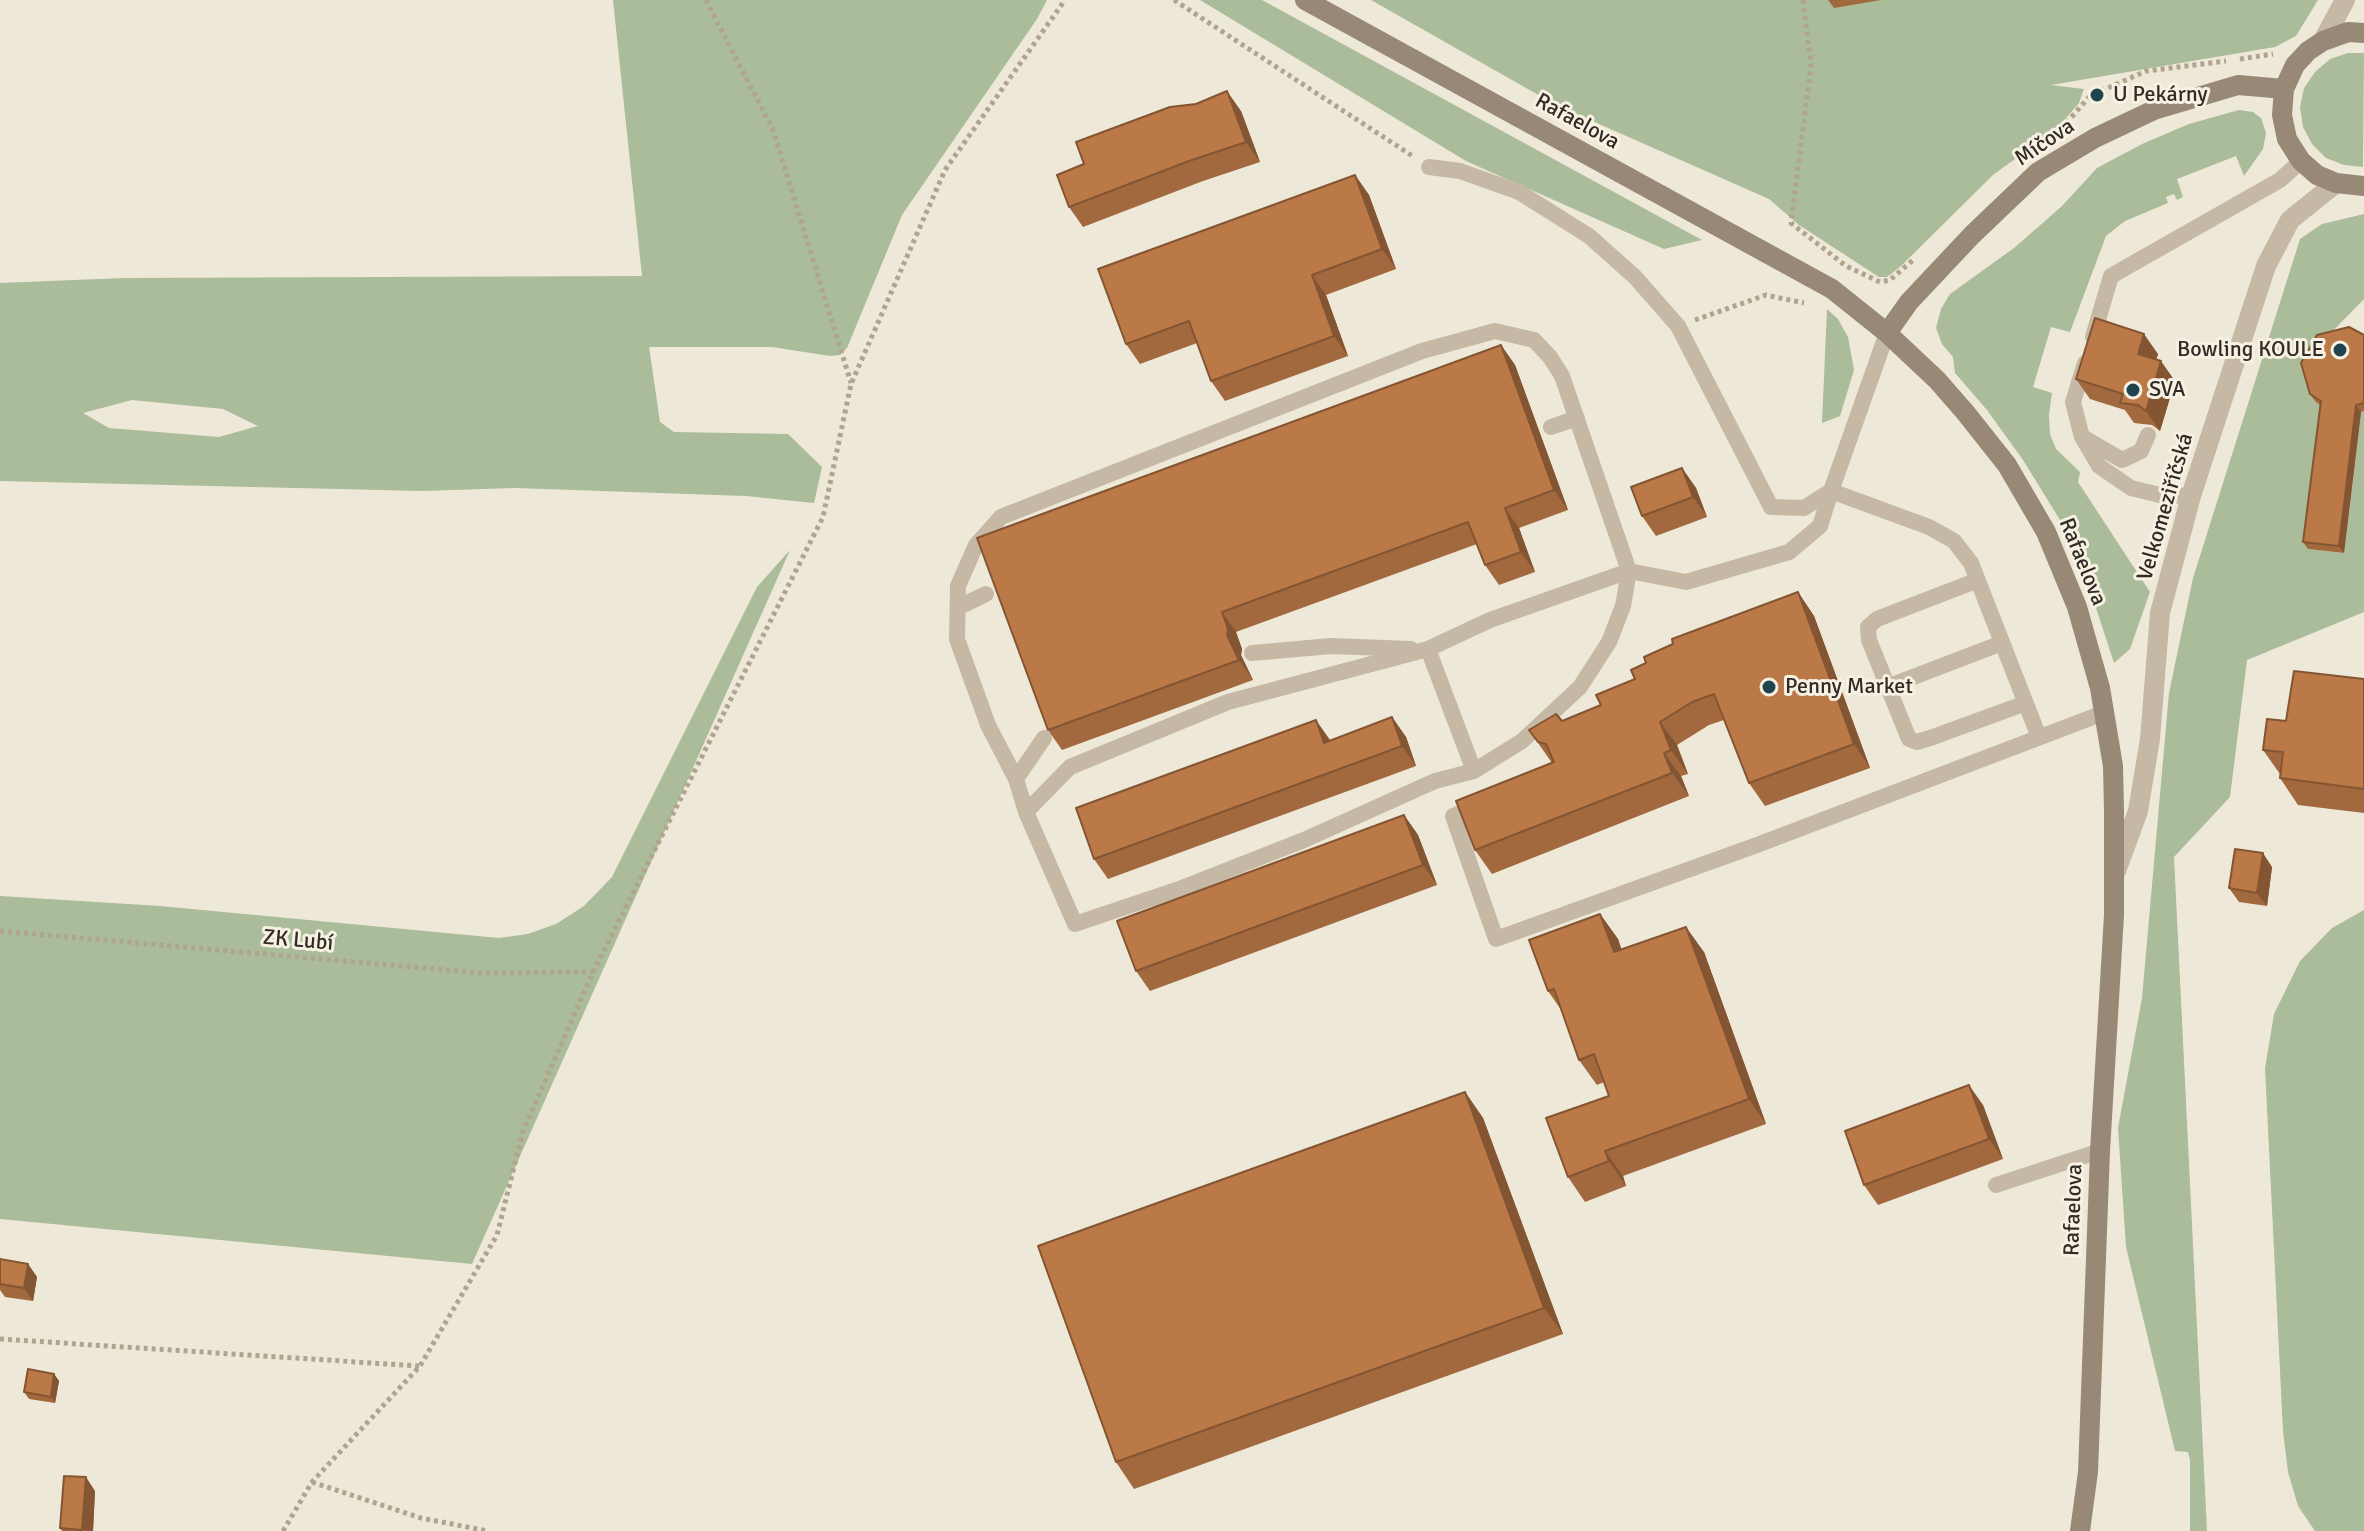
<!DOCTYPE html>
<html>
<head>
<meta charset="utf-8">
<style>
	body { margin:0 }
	canvas { display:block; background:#eee8d8 }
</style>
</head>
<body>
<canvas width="2364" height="1531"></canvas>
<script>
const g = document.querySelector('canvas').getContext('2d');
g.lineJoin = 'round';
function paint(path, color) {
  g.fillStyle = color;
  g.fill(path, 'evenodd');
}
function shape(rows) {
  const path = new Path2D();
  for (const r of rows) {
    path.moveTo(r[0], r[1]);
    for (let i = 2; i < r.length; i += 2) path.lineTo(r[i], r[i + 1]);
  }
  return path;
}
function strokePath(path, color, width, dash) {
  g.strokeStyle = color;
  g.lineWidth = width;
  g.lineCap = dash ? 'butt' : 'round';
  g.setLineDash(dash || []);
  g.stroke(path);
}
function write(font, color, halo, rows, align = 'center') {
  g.font = font + ' Signika,sans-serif';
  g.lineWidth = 6;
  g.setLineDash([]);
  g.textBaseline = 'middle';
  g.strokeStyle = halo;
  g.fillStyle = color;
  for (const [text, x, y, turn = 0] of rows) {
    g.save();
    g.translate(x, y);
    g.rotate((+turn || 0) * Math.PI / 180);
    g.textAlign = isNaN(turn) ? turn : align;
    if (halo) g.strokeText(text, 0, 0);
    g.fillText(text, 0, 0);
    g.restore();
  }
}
paint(shape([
	[613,0,1047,0,1037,19,902,215,847,348,840,355,830,356,772,347,649,347,660,422,674,432,788,434,822,467,814,503,746,496,515,488,422,491,0,481,0,283,123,278,642,276],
	[132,400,223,409,258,426,219,437,109,428,83,413],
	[1200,0,1262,0,1702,240,1664,249,1466,161],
	[1371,0,2318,0,2296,36,2275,47,2051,85,2084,89,2079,103,2056,130,1994,174,1900,267,1887,277,1879,277,1799,225,1769,199,1556,105],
	[2348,53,2364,53,2363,167,2344,165,2326,158,2312,144,2303,127,2300,107,2304,88,2315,72,2330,59],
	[2239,110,2253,112,2261,118,2266,133,2263,149,2244,176,2236,156,2177,179,2183,197,2177,200,2174,194,2166,197,2168,203,2125,221,2106,236,2070,332,2051,327,2033,387,2052,393,2049,415,2050,434,2056,449,2080,472,2078,482,2150,592,2130,649,2114,663,2084,571,2060,520,2023,460,1987,410,1955,373,1953,357,1942,344,1936,328,1941,309,1950,294,2014,248,2061,207,2097,168,2142,144,2189,124],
	[2364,214,2364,299,2322,342,2325,408,2309,549,2344,553,2361,412,2364,411,2364,612,2247,660,2230,797,2174,857,2207,1531,2190,1531,2190,1460,2188,1452,2175,1451,2126,1247,2118,1128,2142,998,2169,693,2193,578,2300,239,2322,224],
	[1827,309,1838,319,1848,337,1854,370,1840,416,1822,423],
	[790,550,472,1264,0,1219,0,896,160,906,499,938,528,934,556,924,584,906,612,877,757,587],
	[2364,910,2364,1531,2315,1531,2298,1506,2288,1472,2283,1431,2265,1068,2274,1014,2300,961,2332,928]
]), '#aabc99');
strokePath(shape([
	[706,0,773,130,851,383],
	[1174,0,1414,157],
	[1803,0,1811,66,1791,223,1846,266,1880,282,1890,280,1913,260],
	[2240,59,2273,54],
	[2061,129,2090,96,2146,71,2226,61],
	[1695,320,1766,295,1804,303],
	[0,931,482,973,593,972],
	[0,1339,419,1366],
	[312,1482,421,1518,488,1531],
	[283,1531,312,1482,420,1366,497,1235,523,1131,593,972,823,517,851,384,945,170,1065,0]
]), '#b0a48f', 5, [4, 4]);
strokePath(shape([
	[1429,167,1460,171,1519,192,1589,236,1635,277,1678,326,1771,507,1804,508,1831,491,1887,333],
	[2093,337,2111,276,2280,180,2301,161],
	[2085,363,2073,402,2082,437,2099,466,2131,488,2160,495,2191,496],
	[1551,427,1577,418],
	[2084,438,2122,460,2141,451,2148,435],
	[1978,580,1877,619,1868,627,1869,640,1909,739,1917,742,1933,737,2026,703],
	[959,607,986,594],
	[1252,653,1331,646,1411,649],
	[1887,687,2002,643],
	[1474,771,1428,649,1490,620,1629,571,1623,606,1609,642,1580,687,1522,741,1474,771,1435,781,1304,840,1182,888,1075,924,1026,812,1016,779,988,725,957,639,958,586,976,545,1001,517,1422,351,1495,331,1534,340,1550,357,1562,376,1629,571,1686,582,1789,552,1820,526,1831,491,1929,527,1954,541,1971,563,2039,737],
	[1016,779,1044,738],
	[1480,805,1453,816,1496,939,1757,845,2106,712],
	[1026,812,1070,767,1228,702,1428,649],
	[1996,1185,2100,1151]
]), '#c5b9a5', 16);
strokePath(shape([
	[2323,41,2345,0],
	[2116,871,2138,811,2150,739,2160,613,2191,496,2266,266,2290,220,2336,183]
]), '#c5b9a5', 20);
strokePath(shape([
	[1305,0,1832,289,1887,333,1937,380,1965,412,2007,465,2046,532,2077,607,2100,688,2113,766,2114,810,2114,915,2100,1151,2088,1472,2080,1531],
	[2364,33,2348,32,2323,41,2308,51,2295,65,2284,89,2282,115,2287,139,2301,161,2317,175,2336,183,2364,186],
	[1887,333,1909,302,1972,235,2038,172,2095,138,2154,110,2238,85,2284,89]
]), '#988977', 20);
paint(shape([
	[1828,0,1881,0,1834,8],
	[1241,111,1260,162,1203,181,1083,227,1069,207],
	[1355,175,1369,195,1396,269,1326,295,1348,356,1225,401,1211,381,1197,343,1140,364,1126,344],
	[2364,335,2364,411,2361,412,2344,553,2308,549,2303,542,2320,405,2315,401,2310,394],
	[1501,345,1515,365,1568,510,1519,528,1535,572,1499,585,1485,565,1477,544,1236,632,1242,649,1241,655,1253,680,1062,750,1048,730],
	[2158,354,2156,359,2175,381,2160,431,2152,425,2134,423,2125,410,2090,399,2076,379],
	[1682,468,1696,488,1707,517,1656,536,1642,516],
	[1798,592,1814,616,1870,768,1765,806,1749,783,1724,720,1709,725,1677,745,1688,774,1681,776,1689,796,1492,874,1475,850,1552,763,1529,730,1562,721,1601,705,1635,679],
	[2364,679,2364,813,2298,805,2280,778,2280,774,2263,750,2286,721],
	[1392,717,1406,737,1416,766,1108,879,1094,859,1330,740],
	[1404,815,1418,835,1437,885,1150,991,1136,971],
	[2272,867,2267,906,2239,902,2229,888],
	[1600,914,1618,939,1621,950,1704,952,1766,1124,1623,1176,1626,1186,1585,1202,1568,1177,1609,1096,1604,1082,1597,1085,1579,1060,1562,1011,1548,991],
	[1465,1092,1483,1118,1563,1334,1134,1489,1116,1462],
	[1983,1105,2003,1159,1878,1205,1864,1185],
	[0,1259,28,1264,37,1277,33,1301,5,1297,0,1290],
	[54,1374,59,1381,55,1403,29,1399,24,1392],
	[95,1491,93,1531,62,1531,60,1528]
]), '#a2683e');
paint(shape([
	[1227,91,1241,111,1260,162,1246,142],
	[1355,175,1369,195,1396,269,1382,249],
	[1312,275,1326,295,1348,356,1334,336],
	[2144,334,2158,354,2152,374,2138,354],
	[1501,345,1515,365,1568,510,1554,490],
	[2161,361,2175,381,2160,431,2146,411],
	[2356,405,2361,412,2344,553,2339,546],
	[1682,468,1696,488,1707,517,1693,497],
	[1505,508,1519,528,1535,572,1521,552],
	[1798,592,1814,616,1870,768,1854,744],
	[1222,612,1236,632,1242,649,1241,655,1253,680,1239,660,1227,635],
	[1392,717,1406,737,1416,766,1402,746],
	[1316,720,1330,740,1338,763,1324,743],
	[1660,722,1677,745,1688,774,1671,750],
	[1664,753,1681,776,1689,796,1672,773],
	[1404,815,1418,835,1437,885,1423,865],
	[2263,853,2272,867,2267,906,2257,893],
	[1600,914,1618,939,1631,977,1614,952],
	[1686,927,1704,952,1766,1124,1749,1099],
	[1969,1085,1983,1105,2003,1159,1989,1139],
	[1465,1092,1483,1118,1563,1334,1544,1308],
	[1605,1151,1623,1176,1626,1186,1609,1161],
	[28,1264,37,1277,33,1301,24,1288],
	[54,1374,59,1381,55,1403,51,1397],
	[86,1477,95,1491,93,1531,82,1530]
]), '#845532');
const building = shape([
	[1227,91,1246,142,1189,161,1069,207,1057,175,1084,164,1076,142,1170,107,1196,104,1227,91],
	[1355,175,1382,249,1312,275,1334,336,1211,381,1189,321,1126,344,1098,269,1355,175],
	[2095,318,2144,334,2138,354,2161,361,2146,411,2138,405,2120,403,2123,394,2076,379,2095,318],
	[2349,327,2364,335,2364,403,2356,405,2339,546,2303,542,2321,401,2310,394,2301,363,2317,335,2349,327],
	[1501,345,1554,490,1505,508,1521,552,1485,565,1468,522,1222,612,1228,629,1227,635,1239,660,1048,730,977,538,1501,345],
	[1682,468,1693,497,1642,516,1631,487,1682,468],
	[1798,592,1854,744,1749,783,1714,694,1692,702,1660,722,1671,750,1664,753,1672,773,1475,850,1456,801,1554,762,1546,744,1538,742,1529,730,1556,714,1562,721,1601,705,1596,695,1635,679,1631,670,1646,663,1644,657,1673,644,1672,639,1798,592],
	[2294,671,2364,679,2364,789,2280,778,2283,752,2263,750,2267,719,2286,721,2294,671],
	[1392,717,1402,746,1094,859,1076,808,1316,720,1324,743,1392,717],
	[1404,815,1423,865,1136,971,1117,921,1404,815],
	[2235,849,2263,853,2257,893,2229,888,2235,849],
	[1600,914,1614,952,1686,927,1749,1099,1605,1151,1609,1161,1568,1177,1546,1118,1609,1096,1594,1054,1579,1060,1554,989,1548,991,1529,940,1600,914],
	[1969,1085,1989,1139,1864,1185,1845,1131,1969,1085],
	[1465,1092,1544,1308,1116,1462,1038,1246,1465,1092],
	[0,1259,28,1264,24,1288,0,1284,0,1259],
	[28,1369,54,1374,51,1397,24,1392,28,1369],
	[64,1476,86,1477,82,1530,60,1528,64,1476]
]);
paint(building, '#bc7948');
strokePath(building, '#845532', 2);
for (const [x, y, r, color] of [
	[2097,95,8,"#1f434f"],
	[2340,350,8,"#1f434f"],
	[2133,390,8,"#1f434f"],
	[1769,687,8,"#1f434f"]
]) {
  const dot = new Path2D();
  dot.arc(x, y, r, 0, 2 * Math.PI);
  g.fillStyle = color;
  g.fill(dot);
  strokePath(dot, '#f7f1e3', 3);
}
write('22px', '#312b25', '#f7f1e3', [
	["U Pekárny",2113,95],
	["Bowling KOULE",2324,350,"right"],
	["SVA",2149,390],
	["Penny Market",1785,687]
], 'left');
write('22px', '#312b25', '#f7f1e3', [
	["Rafaelova",1577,122,29],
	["Míčova",2045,143,-34],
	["Velkomeziříčská",2166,507,-74],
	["Rafaelova",2082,562,68],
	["ZK Lubí",298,941,5],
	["Rafaelova",2074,1210,-88]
]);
</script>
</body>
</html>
